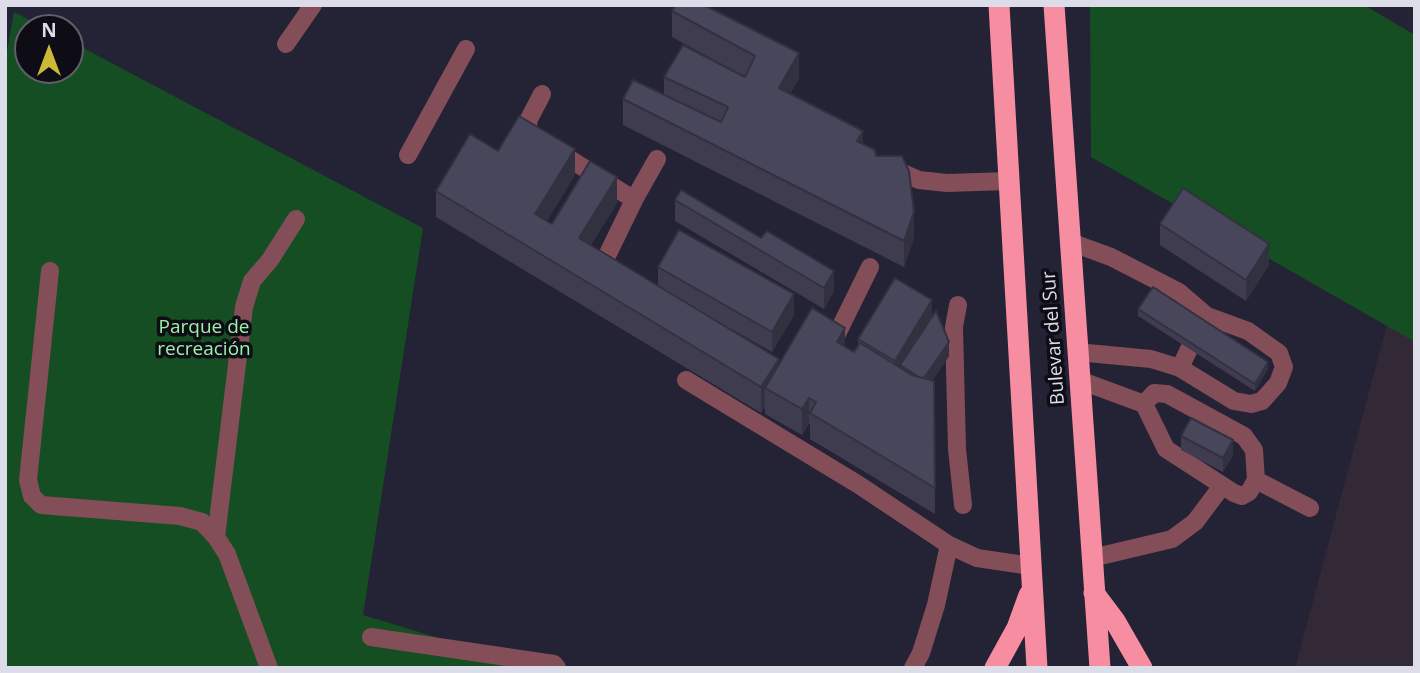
<!DOCTYPE html>
<html>
<head>
<meta charset="utf-8">
<style>
	body { margin:0 }
	#map { position:relative; width:1420px; height:673px; overflow:hidden; background:#242235; font-family:"Open Sans",sans-serif }
	canvas { display:block }
	.frame { position:absolute; inset:0; border:7px solid #dddce9; pointer-events:none }
	.north { position:absolute; left:14px; top:14px; width:70px; height:70px; box-sizing:border-box; background:#0e0d15; border:2px solid #61606a; border-radius:50%; rotate:0deg; font-size:19px; font-weight:700; line-height:28px; text-align:center; color:#dddce9 }
	.north::after { content:''; display:block; margin:auto; width:24px; height:32px; background:#ccb939; clip-path:polygon(50% 0,100% 100%,50% 72%,0 100%) }
</style>
</head>
<body>
<div id="map">
<canvas width="1420" height="673"></canvas>
<div class="frame"></div>
<div class="north">N</div>
</div>
<script>
const g = document.querySelector('canvas').getContext('2d');
g.lineJoin = 'round';
function paint(path, color) {
  g.fillStyle = color;
  g.fill(path, 'evenodd');
}
function shape(rows) {
  const path = new Path2D();
  for (const r of rows) {
    path.moveTo(r[0], r[1]);
    for (let i = 2; i < r.length; i += 2) path.lineTo(r[i], r[i + 1]);
  }
  return path;
}
function strokePath(path, color, width, dash) {
  g.strokeStyle = color;
  g.lineWidth = width;
  g.lineCap = dash ? 'butt' : 'round';
  g.setLineDash(dash || []);
  g.stroke(path);
}
function write(font, color, halo, rows, align = 'center') {
  g.font = font + ' "Open Sans",sans-serif';
  g.lineWidth = 7;
  g.setLineDash([]);
  g.textBaseline = 'middle';
  g.strokeStyle = halo;
  g.fillStyle = color;
  for (const [text, x, y, turn = 0] of rows) {
    g.save();
    g.translate(x, y);
    g.rotate((+turn || 0) * Math.PI / 180);
    g.textAlign = isNaN(turn) ? turn : align;
    if (halo) g.strokeText(text, 0, 0);
    g.fillText(text, 0, 0);
    g.restore();
  }
}
paint(shape([
	[1388,321,1415,337,1415,668,1295,668]
]), '#322836');
paint(shape([
	[1090,5,1364,5,1415,35,1415,342,1091,157],
	[14,12,45,28,28,28,28,70,70,70,70,41,423,228,363,615,538,668,5,668,5,63]
]), '#154e22');
strokePath(shape([
	[286,44,313,5],
	[542,94,528,121,529,133,625,194,635,198,657,159],
	[408,155,466,49],
	[889,167,919,180,947,183,1008,181],
	[1070,242,1111,257,1179,292,1207,316,1202,326],
	[601,268,635,198],
	[50,271,28,480,32,496,41,505,180,516,202,522,216,537,227,554,269,668],
	[958,305,954,327,957,449,963,505],
	[835,338,870,267],
	[1077,352,1151,359,1180,368,1189,349],
	[1180,368,1234,401,1251,404,1262,401,1278,383,1284,367,1279,353,1248,331,1207,316],
	[686,380,859,485,949,545,977,558,1031,566],
	[1079,380,1144,404,1166,449,1234,493,1242,496,1249,492,1256,480,1254,450,1244,436,1167,394,1154,393,1144,404],
	[1256,480,1310,508],
	[216,537,244,307,252,281,270,260,296,219],
	[1092,558,1172,539,1195,522,1222,486],
	[371,637,554,664,557,668],
	[913,668,921,653,936,605,949,545]
]), '#834e57', 18);
strokePath(shape([
	[999,5,1037,668],
	[1054,5,1100,668],
	[1094,593,1115,621,1142,668],
	[995,668,1017,628,1029,595]
]), '#f68da0', 21);
paint(shape([
	[672,11,799,79,790,94,863,144,876,156,914,238,904,267,623,125,623,99,664,95,664,77,736,72,672,37],
	[575,175,547,221,552,224,617,203,591,245,658,286,658,267,794,315,772,352,708,316,779,365,845,347,854,352,858,345,858,339,932,316,949,356,932,381,934,381,935,514,810,439,810,424,809,424,802,435,765,414,765,407,761,413,436,217,436,191],
	[675,200,834,291,824,309,675,221],
	[1160,224,1269,265,1246,301,1160,245],
	[1138,309,1268,369,1255,391,1138,316],
	[1181,436,1233,455,1223,472,1181,450]
]), '#3e3c4e');
paint(shape([
	[799,53,799,79,779,114,779,88],
	[863,131,863,157,857,141],
	[575,149,575,175,535,240,535,214],
	[617,177,617,203,579,264,579,238],
	[914,212,914,238,904,267,904,241],
	[1269,244,1269,265,1246,301,1246,280],
	[834,271,834,291,824,309,824,288],
	[794,294,794,315,772,352,772,332],
	[932,300,932,321,900,365,900,373,895,382,895,361],
	[845,328,845,354,837,342],
	[949,342,949,356,924,394,924,380],
	[779,359,779,385,765,388,765,407,761,413,761,387],
	[1268,362,1268,369,1255,391,1255,384],
	[809,398,809,424,802,435,802,409],
	[1233,440,1233,455,1223,472,1223,458]
]), '#323140');
const building = shape([
	[676,5,704,5,799,53,779,88,863,131,857,141,875,150,876,156,902,156,909,171,914,212,904,241,623,99,633,80,721,122,728,107,664,77,683,45,745,77,755,56,672,11,676,5],
	[519,116,575,149,535,214,552,224,590,161,617,177,579,238,779,359,761,387,436,191,470,134,498,151,519,116],
	[1183,188,1269,244,1246,280,1160,224,1183,188],
	[681,190,761,238,767,231,834,271,824,288,675,200,681,190],
	[679,230,794,294,772,332,658,267,679,230],
	[895,278,932,300,895,361,858,339,895,278],
	[1153,287,1268,362,1255,384,1138,309,1153,287],
	[812,308,845,328,837,342,854,352,860,343,912,375,934,381,935,488,810,413,816,402,809,398,802,409,765,388,812,308],
	[936,311,949,342,924,378,919,377,900,365,936,311],
	[1191,418,1233,440,1223,458,1181,436,1191,418]
]);
paint(building, '#48465b');
strokePath(building, '#323140', 2);
write('19px', '#9bf1a7', '#0e0d15', [
	["Parque de",204,328],
	["recreación",204,350]
]);
write('19px', '#dddce9', '#0e0d15', [
	["Bulevar del Sur",1054,338,-94]
]);
</script>
</body>
</html>
